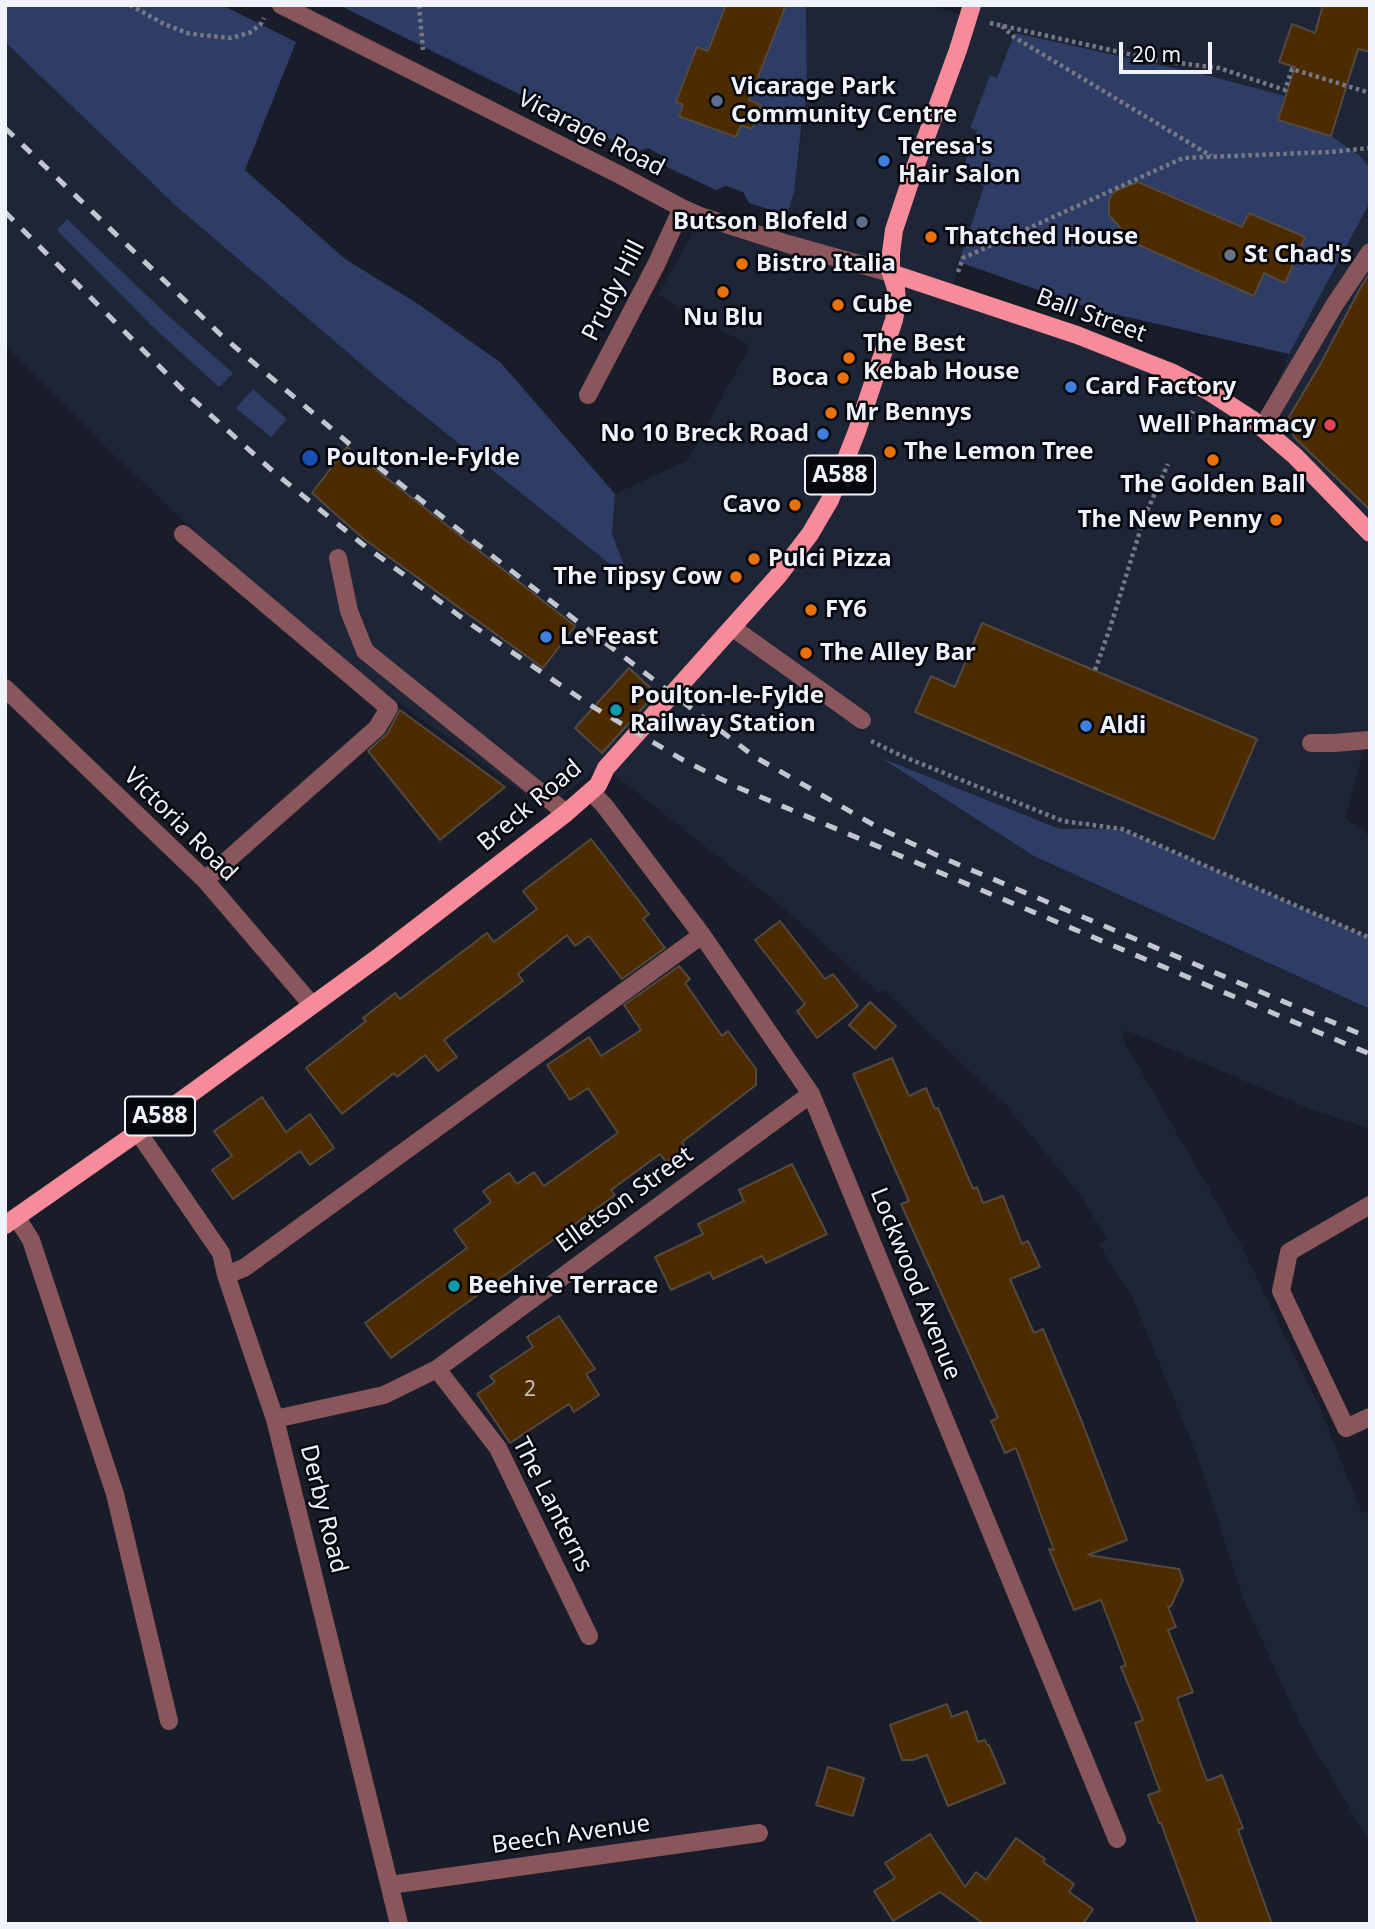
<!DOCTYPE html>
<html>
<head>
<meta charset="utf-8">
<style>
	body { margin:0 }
	#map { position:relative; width:1375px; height:1929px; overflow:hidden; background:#191d29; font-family:"Noto Sans",sans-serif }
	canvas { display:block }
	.frame { position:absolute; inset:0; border:7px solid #f0f3fc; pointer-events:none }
	.scale { position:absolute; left:1119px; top:42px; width:93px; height:32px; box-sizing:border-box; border:4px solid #f0f3fc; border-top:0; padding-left:9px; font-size:21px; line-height:24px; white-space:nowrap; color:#f0f3fc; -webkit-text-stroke:5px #06080d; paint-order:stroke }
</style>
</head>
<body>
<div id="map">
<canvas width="1375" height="1929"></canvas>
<div class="frame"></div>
<div class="scale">20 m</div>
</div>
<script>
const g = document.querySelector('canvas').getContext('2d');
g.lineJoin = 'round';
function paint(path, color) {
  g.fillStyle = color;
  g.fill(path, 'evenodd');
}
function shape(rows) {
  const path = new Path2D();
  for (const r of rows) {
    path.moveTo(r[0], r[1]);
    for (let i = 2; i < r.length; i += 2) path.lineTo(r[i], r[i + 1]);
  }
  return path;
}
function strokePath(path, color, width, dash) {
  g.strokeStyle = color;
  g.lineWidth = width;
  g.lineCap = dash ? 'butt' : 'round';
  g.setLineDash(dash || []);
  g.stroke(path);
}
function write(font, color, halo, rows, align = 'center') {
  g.font = font + ' "Noto Sans",sans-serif';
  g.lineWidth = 5;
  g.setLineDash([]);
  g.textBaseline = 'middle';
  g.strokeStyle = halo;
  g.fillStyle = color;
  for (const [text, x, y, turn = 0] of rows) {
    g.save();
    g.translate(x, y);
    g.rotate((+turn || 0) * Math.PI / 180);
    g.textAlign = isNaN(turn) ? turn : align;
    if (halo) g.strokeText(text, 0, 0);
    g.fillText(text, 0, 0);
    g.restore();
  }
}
paint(shape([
	[806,5,928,5,969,17,972,5,1370,5,1370,168,1360,156,1331,136,1278,120,1285,96,1210,76,1015,33,1005,28,1014,37,997,79,990,76,970,127,977,129,984,186,951,292,1171,372,1262,428,1289,354,1370,202,1370,740,1366,741,1345,818,1370,836,1370,938,1122,829,1060,829,885,761,1034,856,1370,1009,1370,1129,1310,1109,1126,1030,1122,1038,1239,1241,1319,1406,1362,1513,1366,1511,1370,1518,1370,1843,1300,1724,1244,1601,1198,1458,1134,1301,1099,1244,1108,1239,1077,1191,1007,1106,883,989,879,993,785,909,602,765,545,809,402,705,366,677,221,556,115,456,5,345,5,42,175,205,383,383,629,579,612,534,615,494,688,460,750,346,658,295,690,238,700,216,788,243,793,217,787,215,794,193,807,88]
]), '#1e2536');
paint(shape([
	[5,5,222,5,296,42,245,170,345,259,418,304,501,363,615,494,612,534,630,580,388,387,175,205,5,42],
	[339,5,806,5,807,88,804,121,802,121,794,193,787,215,749,203,743,192,726,186,716,190,667,167,663,156,648,148,636,152],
	[1015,33,1210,76,1285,96,1278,120,1331,136,1360,156,1370,168,1370,202,1289,354,1092,309,959,262,984,186,960,177,977,130,970,128,990,75,997,78],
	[67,219,164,312,233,373,219,387,151,325,57,230],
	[253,389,287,419,271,437,236,408],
	[881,758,1060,829,1122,829,1370,938,1370,1009,1034,856]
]), '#2e3d66');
const building = shape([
	[726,5,786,5,749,100,761,105,752,129,741,125,736,137,679,116,683,105,676,102,697,47,708,51,726,5],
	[1323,5,1370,5,1370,52,1358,49,1331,136,1278,120,1295,67,1279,62,1292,24,1315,33,1323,5],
	[1138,182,1242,227,1249,213,1305,237,1285,283,1264,273,1254,296,1121,237,1124,232,1109,215,1109,202,1111,195,1117,190,1138,182],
	[1370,273,1370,510,1294,437,1289,417,1321,363,1362,285,1370,273],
	[347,447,575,626,543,668,364,539,312,493,347,447],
	[982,623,1257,739,1214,839,915,712,931,676,955,687,982,623],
	[629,668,656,693,602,753,575,728,629,668],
	[400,710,505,787,440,840,368,751,387,734,400,710],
	[591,839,649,914,643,919,665,948,622,979,589,936,575,946,567,935,518,974,523,981,444,1040,457,1057,438,1071,425,1055,397,1077,394,1073,342,1114,306,1068,366,1021,363,1018,395,993,400,999,487,933,494,942,537,909,523,891,591,839],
	[780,921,825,979,833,974,858,1006,817,1038,797,1011,805,1004,755,940,780,921],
	[679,966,690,979,685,983,722,1036,728,1031,756,1069,756,1085,682,1142,685,1148,666,1162,660,1154,611,1190,615,1195,391,1358,365,1323,467,1248,454,1230,491,1202,483,1191,509,1173,517,1184,534,1172,544,1186,618,1133,588,1088,570,1100,547,1065,589,1037,601,1056,641,1030,624,1005,679,966],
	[870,1002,896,1026,875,1049,849,1025,870,1002],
	[892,1058,909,1096,926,1088,935,1109,938,1108,973,1189,977,1187,983,1203,1003,1196,1022,1244,1028,1241,1040,1267,1010,1279,1034,1333,1043,1329,1082,1422,1127,1540,1088,1555,1179,1569,1183,1580,1171,1606,1168,1607,1176,1627,1168,1630,1193,1692,1177,1698,1207,1781,1222,1775,1243,1828,1238,1830,1272,1924,1198,1924,1161,1823,1159,1823,1148,1795,1160,1791,1135,1723,1143,1720,1121,1667,1126,1665,1101,1600,1074,1610,1049,1549,1054,1550,1016,1448,1005,1453,991,1421,998,1418,901,1204,909,1201,853,1074,892,1058],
	[262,1097,286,1132,310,1114,334,1148,310,1165,300,1151,233,1199,212,1170,232,1156,214,1131,262,1097],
	[792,1164,827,1234,766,1263,762,1256,713,1279,710,1272,671,1290,655,1257,703,1234,698,1224,744,1201,739,1190,792,1164],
	[559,1316,595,1369,586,1374,599,1395,574,1412,569,1404,510,1443,477,1394,495,1382,490,1376,533,1347,527,1337,559,1316],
	[947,1704,952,1717,967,1711,978,1742,985,1740,987,1745,989,1745,1005,1783,948,1806,927,1755,913,1760,902,1760,890,1725,947,1704],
	[828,1767,864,1778,853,1816,816,1805,828,1767],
	[930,1834,965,1887,976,1872,986,1880,1016,1838,1045,1859,1043,1862,1074,1884,1069,1892,1093,1909,1083,1924,984,1924,940,1892,893,1921,874,1891,895,1878,885,1863,930,1834]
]);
paint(building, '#4d2b00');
strokePath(building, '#54493e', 2);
strokePath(shape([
	[130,5,164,24,187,33,201,35,231,38,249,33,260,25,264,18],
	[419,5,423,50],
	[990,23,1155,60,1219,68,1285,90,1292,69,1370,93],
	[1002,26,1014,37,1211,156],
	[958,272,963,258,1183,158,1330,152,1370,148],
	[1186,426,1193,411],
	[1095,670,1110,628,1144,518,1168,464],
	[871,741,902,756,1063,821,1122,829,1370,938]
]), '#767984', 4.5, [3.5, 3.5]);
strokePath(shape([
	[281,5,620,175,682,208,700,216,788,244,891,273],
	[588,395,656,265,682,208],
	[1262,428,1335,304,1370,252],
	[183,534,389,708,377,728,205,880],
	[338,558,349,611,365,651,566,813],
	[733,628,862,720],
	[5,688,205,880,312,1005],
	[1311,743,1334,743,1370,740],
	[591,792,604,805,702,935,811,1094,1117,1839],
	[138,1132,221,1253,226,1275,275,1419,399,1924],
	[1370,1205,1289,1252,1281,1291,1346,1428,1370,1417],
	[17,1218,31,1240,115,1494,169,1721],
	[226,1275,244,1268,702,935],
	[437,1369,498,1448,589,1636],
	[275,1419,384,1395,437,1369,811,1094],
	[390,1885,759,1833]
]), '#89565b', 18);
strokePath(shape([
	[891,273,1077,335,1171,372,1208,391,1253,420,1295,456,1370,533],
	[5,1225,138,1132,380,956,566,813,598,785,606,768,778,576,810,534,830,500,857,431,894,320,897,302,896,289,891,273,891,253,894,230,913,173,958,50,972,5]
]), '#f68c99', 18);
strokePath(shape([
	[5,128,221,335,353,447,527,583,755,757,881,829,943,858,1370,1038],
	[5,212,187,394,275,473,361,543,469,623,590,705,683,760,737,787,1370,1054]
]), '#c2c6cf', 5, [12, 12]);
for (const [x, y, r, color] of [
	[717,101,7,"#5c6f8a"],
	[884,161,7,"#3f7fe0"],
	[862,222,7,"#5c6f8a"],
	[931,237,7,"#e8710a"],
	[1230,255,7,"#6b7280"],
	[742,264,7,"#e8710a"],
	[723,292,7,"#e8710a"],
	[838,305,7,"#e8710a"],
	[849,358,7,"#e8710a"],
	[843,378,7,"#e8710a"],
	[1071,387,7,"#3f7fe0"],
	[831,413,7,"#e8710a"],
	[1330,425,7,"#e0444e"],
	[823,434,7,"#3f7fe0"],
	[890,452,7,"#e8710a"],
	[310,458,9,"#1a4fb4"],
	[1213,460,7,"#e8710a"],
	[795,505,7,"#e8710a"],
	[1276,520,7,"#e8710a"],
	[754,559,7,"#e8710a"],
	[736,577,7,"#e8710a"],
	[811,610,7,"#e8710a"],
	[546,637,7,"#3f7fe0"],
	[806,653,7,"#e8710a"],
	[616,710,7,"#0f9aa8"],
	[1086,726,7,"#3f7fe0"],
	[454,1286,7,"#0f9aa8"]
]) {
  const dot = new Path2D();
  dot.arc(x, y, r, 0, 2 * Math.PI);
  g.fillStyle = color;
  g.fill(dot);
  strokePath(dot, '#06080d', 2.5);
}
write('21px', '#c7c1bd', null, [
	["2",530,1390]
]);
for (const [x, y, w] of [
	[840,475,70],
	[160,1116,70]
]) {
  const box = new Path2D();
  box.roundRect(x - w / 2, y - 19.5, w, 39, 5);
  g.fillStyle = '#06080d';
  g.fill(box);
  strokePath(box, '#f0f3fc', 2);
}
write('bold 23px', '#f0f3fc', null, [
	["A588",840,475],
	["A588",160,1116]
]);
write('bold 24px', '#f0f3fc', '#06080d', [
	["Vicarage Park",731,87],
	["Community Centre",731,115],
	["Teresa's",898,147],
	["Hair Salon",898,175],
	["Butson Blofeld",848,222,"right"],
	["Thatched House",945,237],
	["St Chad's",1244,255],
	["Bistro Italia",756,264],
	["Cube",852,305],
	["Nu Blu",723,318,"center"],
	["The Best",863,344],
	["Kebab House",863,372],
	["Boca",829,378,"right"],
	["Card Factory",1085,387],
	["Mr Bennys",845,413],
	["Well Pharmacy",1316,425,"right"],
	["No 10 Breck Road",809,434,"right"],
	["The Lemon Tree",904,452],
	["Poulton-le-Fylde",326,458],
	["The Golden Ball",1213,485,"center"],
	["Cavo",781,505,"right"],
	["The New Penny",1262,520,"right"],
	["Pulci Pizza",768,559],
	["The Tipsy Cow",722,577,"right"],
	["FY6",825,610],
	["Le Feast",560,637],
	["The Alley Bar",820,653],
	["Poulton-le-Fylde",630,696],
	["Railway Station",630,724],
	["Aldi",1100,726],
	["Beehive Terrace",468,1286]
], 'left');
write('24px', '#f0f3fc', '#06080d', [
	["Vicarage Road",591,134,27],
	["Prudy Hill",614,291,-63],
	["Ball Street",1091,316,20],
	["Breck Road",530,806,-40],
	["Victoria Road",180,825,45],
	["Elletson Street",625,1200,-36],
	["Lockwood Avenue",915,1284,68],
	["The Lanterns",552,1505,63],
	["Derby Road",323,1509,76],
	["Beech Avenue",571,1835,-8]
]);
</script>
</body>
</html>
